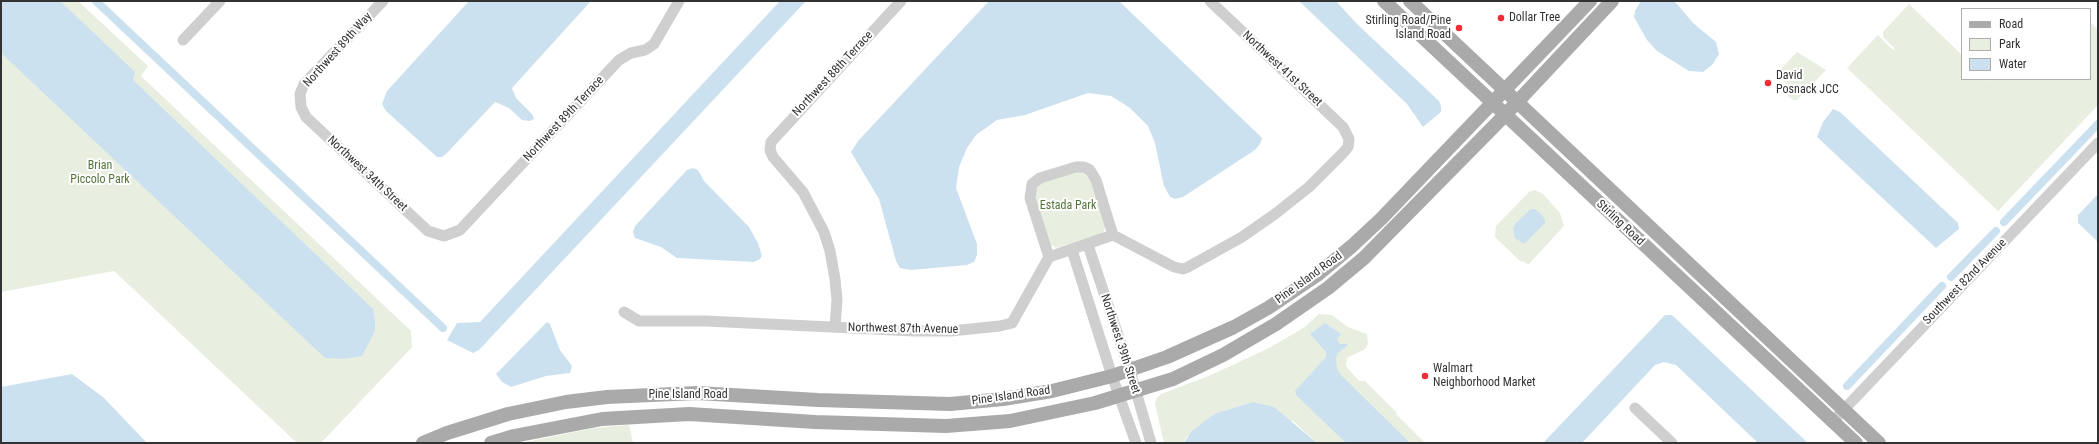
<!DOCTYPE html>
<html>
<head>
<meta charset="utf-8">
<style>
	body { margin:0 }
	#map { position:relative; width:2099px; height:444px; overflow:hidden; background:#fff; font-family:"Roboto Condensed",sans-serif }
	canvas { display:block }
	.frame { position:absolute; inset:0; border:2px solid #323232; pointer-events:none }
	.legend { position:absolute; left:1961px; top:8px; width:130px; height:72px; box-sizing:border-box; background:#fff; border:1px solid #adadad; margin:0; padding:5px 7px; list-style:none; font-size:12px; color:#323232 }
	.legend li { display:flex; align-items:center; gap:8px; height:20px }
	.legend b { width:20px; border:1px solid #adadad }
</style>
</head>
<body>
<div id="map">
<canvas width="2099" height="444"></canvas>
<div class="frame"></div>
<ul class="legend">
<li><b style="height:5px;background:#aaa"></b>Road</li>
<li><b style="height:11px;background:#e8efe0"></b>Park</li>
<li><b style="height:11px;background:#cce1f0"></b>Water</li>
</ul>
</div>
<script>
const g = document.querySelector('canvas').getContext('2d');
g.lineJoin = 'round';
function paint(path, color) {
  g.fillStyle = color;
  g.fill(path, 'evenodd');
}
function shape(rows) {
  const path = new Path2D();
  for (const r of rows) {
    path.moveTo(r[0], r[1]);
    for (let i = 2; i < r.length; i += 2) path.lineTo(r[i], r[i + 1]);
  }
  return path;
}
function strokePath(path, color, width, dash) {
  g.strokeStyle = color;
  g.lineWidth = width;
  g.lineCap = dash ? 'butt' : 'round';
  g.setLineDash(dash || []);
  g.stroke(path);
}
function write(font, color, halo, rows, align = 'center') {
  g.font = font + ' "Roboto Condensed",sans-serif';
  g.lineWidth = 4;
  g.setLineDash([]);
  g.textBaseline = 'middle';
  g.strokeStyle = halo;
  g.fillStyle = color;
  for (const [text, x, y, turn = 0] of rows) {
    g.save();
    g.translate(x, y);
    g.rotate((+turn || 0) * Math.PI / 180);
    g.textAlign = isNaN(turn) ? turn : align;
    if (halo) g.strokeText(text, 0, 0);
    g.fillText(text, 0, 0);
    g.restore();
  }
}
paint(shape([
	[1,1,78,1,148,66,141,76,411,331,412,347,321,443,297,443,114,271,1,292],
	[1909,4,1962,55,1962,79,1987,79,1989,81,1991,79,2090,79,2090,22,2098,30,2098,105,1998,211,1847,68,1878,35,1893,50,1895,49,1883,37,1883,32],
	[1797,52,1826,70,1797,100,1793,100,1787,95,1792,89,1776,74],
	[1080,171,1089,175,1105,226,1104,231,1099,236,1056,248,1049,243,1034,192,1038,184],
	[1535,190,1543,194,1560,213,1564,226,1528,265,1523,261,1521,262,1495,237,1496,226,1529,192],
	[1319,314,1332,315,1348,327,1367,334,1368,344,1365,349,1347,358,1346,366,1359,381,1365,381,1397,413,1396,414,1425,443,1317,443,1293,421,1187,436,1184,443,1164,443,1155,404,1156,399,1161,394,1211,375,1269,348,1305,327],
	[629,425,633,443,521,443,594,428]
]), '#e8efe0');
paint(shape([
	[1,1,60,1,135,72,133,80,373,309,375,320,375,331,362,356,344,359,325,358,1,53],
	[469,1,591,1,512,88,516,98,532,114,534,119,530,121,522,120,509,108,495,102,447,153,442,157,437,157,386,111,382,104,387,91],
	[780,1,806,1,479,350,473,353,447,340,457,323,480,322],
	[989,1,1119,1,1257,133,1262,138,1260,144,1255,150,1183,197,1175,199,1170,197,1164,186,1155,143,1148,126,1130,108,1111,96,1088,93,1025,115,997,120,976,135,967,148,959,167,956,188,977,244,977,255,974,262,967,265,911,270,900,268,896,261,879,199,851,152,858,141],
	[1299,1,1336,1,1357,24,1439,101,1441,106,1441,112,1423,127,1407,104],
	[1641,1,1674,1,1677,4,1693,23,1716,42,1719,54,1713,64,1703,72,1689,71,1657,51,1647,40,1634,17,1635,11],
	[1833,109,1840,112,1958,223,1959,229,1936,248,1817,137,1823,122],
	[693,168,698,170,704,181,749,227,758,243,762,256,760,259,754,262,677,258,661,247,635,238,633,232,635,226,687,170],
	[2098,194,2098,242,2078,223,2078,215],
	[1531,209,1535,209,1541,214,1545,220,1545,223,1524,244,1515,238,1513,229,1515,224],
	[1665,315,1672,315,1808,443,1758,443,1676,365,1664,362,1655,365,1582,443,1543,443],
	[547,322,550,324,560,350,572,366,570,373,546,376,511,387,502,382,496,374],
	[1325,323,1341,334,1337,339,1340,344,1348,344,1346,347,1338,353,1336,358,1337,369,1341,375,1410,443,1346,443,1296,395,1295,391,1326,357,1326,352,1310,334],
	[72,374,104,398,147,443,1,443,1,387],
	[1253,402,1274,407,1317,443,1184,443,1191,432,1214,414]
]), '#cce1f0');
strokePath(shape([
	[96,1,443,328],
	[2004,222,2098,124],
	[1951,277,1996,231],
	[1847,386,1942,286]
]), '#cce1f0', 8);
strokePath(shape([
	[383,1,304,84,300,94,301,107,306,117,428,231,444,236,460,230,619,60,631,53,645,50,654,44,679,1],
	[183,40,220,1],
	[1088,245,1130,371,1151,443],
	[1072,250,1112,376,1136,443],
	[1049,257,1030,198,1032,184,1040,178,1076,167,1084,167,1090,170,1096,180,1113,235],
	[624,312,639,321,706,321,914,331,951,331,1000,326,1012,323,1049,257,1113,235,1174,267,1183,269,1188,267,1242,237,1275,214,1309,187,1343,153,1348,147,1349,139,1343,127,1210,1],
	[835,327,837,300,835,279,830,251,824,232,803,192,773,157,770,150,771,142,901,1],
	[1635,408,1672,443],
	[1833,421,2098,143]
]), '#cfcfcf', 11);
strokePath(shape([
	[1384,1,1856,443],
	[1410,1,1879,443],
	[423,443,447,433,508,414,566,402,607,397,697,393,818,400,950,404,1003,399,1052,391,1112,376,1167,357,1234,327,1268,308,1317,275,1352,246,1381,219,1590,1],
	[491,443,514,436,602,419,689,414,815,422,946,426,1010,421,1095,403,1173,379,1223,355,1276,324,1328,288,1364,258,1505,115,1612,1]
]), '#aaa', 14);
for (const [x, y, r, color] of [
	[1501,18,4,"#f32b35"],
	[1459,28,4,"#f32b35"],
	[1768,83,4,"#f32b35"],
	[1425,376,4,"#f32b35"]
]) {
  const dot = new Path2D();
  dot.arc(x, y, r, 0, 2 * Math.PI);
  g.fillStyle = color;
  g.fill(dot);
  strokePath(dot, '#fff', 1.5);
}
write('12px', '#323232', '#fff', [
	["Dollar Tree",1509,18],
	["Stirling Road/Pine",1451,21,"right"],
	["Island Road",1451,35,"right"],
	["David",1776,76],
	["Posnack JCC",1776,90],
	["Walmart",1433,369],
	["Neighborhood Market",1433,383]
], 'left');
write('12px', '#323232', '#fff', [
	["Northwest 89th Way",338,50,-48],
	["Northwest 41st Street",1282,69,43],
	["Northwest 88th Terrace",833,74,-47],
	["Northwest 89th Terrace",564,119,-47],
	["Northwest 34th Street",367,174,43],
	["Stirling Road",1620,223,43],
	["Pine Island Road",1309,278,-36],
	["Southwest 82nd Avenue",1965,282,-46],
	["Northwest 87th Avenue",903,329,1],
	["Northwest 39th Street",1120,344,72],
	["Pine Island Road",688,395],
	["Pine Island Road",1011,396,-8]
]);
write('12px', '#54733b', '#fff', [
	["Brian",100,166],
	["Piccolo Park",100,180],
	["Estada Park",1068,206]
]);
</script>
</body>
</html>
